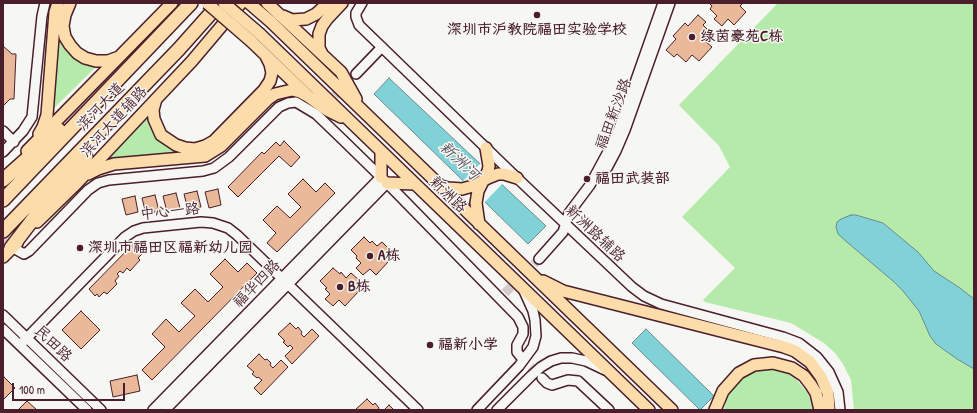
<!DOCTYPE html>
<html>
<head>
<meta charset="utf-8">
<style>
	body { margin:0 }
	#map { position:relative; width:977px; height:413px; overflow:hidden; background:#f6f6f2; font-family:"Patrick Hand",sans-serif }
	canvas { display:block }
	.frame { position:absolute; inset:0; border:4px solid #4a1f2b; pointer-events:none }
	.scale { position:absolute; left:12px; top:383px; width:113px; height:18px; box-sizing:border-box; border:2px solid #4a1f2b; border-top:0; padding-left:5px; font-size:12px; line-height:14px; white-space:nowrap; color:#4a1f2b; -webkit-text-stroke:3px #f6f6f2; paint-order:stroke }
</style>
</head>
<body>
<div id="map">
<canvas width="977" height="413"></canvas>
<div class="frame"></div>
<div class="scale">100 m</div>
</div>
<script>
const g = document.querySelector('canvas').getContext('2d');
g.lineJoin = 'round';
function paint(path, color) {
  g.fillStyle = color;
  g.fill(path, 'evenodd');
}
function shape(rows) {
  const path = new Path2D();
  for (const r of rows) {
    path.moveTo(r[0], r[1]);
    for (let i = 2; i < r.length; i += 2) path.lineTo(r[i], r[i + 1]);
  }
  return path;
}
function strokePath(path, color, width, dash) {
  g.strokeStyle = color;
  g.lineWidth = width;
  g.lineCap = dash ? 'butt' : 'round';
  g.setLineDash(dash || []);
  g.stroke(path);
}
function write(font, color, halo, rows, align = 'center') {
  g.font = font + ' "Patrick Hand","LXGW WenKai TC",sans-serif';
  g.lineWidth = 3;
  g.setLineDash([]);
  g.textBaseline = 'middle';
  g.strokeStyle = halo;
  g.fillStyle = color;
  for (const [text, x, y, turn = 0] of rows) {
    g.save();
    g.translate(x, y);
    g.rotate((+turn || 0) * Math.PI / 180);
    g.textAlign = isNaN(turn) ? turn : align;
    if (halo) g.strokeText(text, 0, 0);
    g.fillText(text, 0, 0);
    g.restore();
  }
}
paint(shape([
	[778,3,974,3,974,410,854,410,851,380,843,364,835,353,824,343,791,323,705,302,703,300,735,268,682,217,730,167,719,146,679,105],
	[57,21,59,28,98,65,54,108,53,108,56,82],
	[148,113,153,129,188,151,158,154,144,157,105,158],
	[766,367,787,372,794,377,808,393,814,410,724,410,728,393,739,379,753,370]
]), '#b6eaab');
const water = shape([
	[389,78,546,226,528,244,374,94,389,78],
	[851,215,856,215,883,223,918,252,934,271,960,288,974,299,974,369,957,359,936,344,930,336,919,311,903,291,893,281,848,243,838,234,836,227,837,222,841,219,851,215],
	[646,329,714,396,700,410,632,343,646,329]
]);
paint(water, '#81d2d7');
strokePath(water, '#6b8a92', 1);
paint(shape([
	[481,163,503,183,484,203,462,182]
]), '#f6f6f2');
const building = shape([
	[709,3,743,3,740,6,746,12,734,25,728,19,722,26,714,19,717,16,710,9,712,6,709,3],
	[698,15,706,22,703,25,712,34,705,41,712,47,699,61,692,55,686,62,677,54,674,57,666,50,676,39,673,36,685,23,688,26,698,15],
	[3,46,12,54,16,54,14,99,10,99,3,106,3,46],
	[284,141,300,157,291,167,279,156,238,197,228,187,262,152,264,154,276,142,280,146,284,141],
	[303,179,316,192,325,183,335,193,277,252,267,243,276,233,263,220,277,206,290,218,301,207,288,194,303,179],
	[218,189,221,205,209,208,205,192,218,189],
	[197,191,201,207,188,210,184,194,197,191],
	[176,193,180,208,167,212,163,196,176,193],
	[155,195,159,211,146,214,142,198,155,195],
	[135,196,138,212,126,215,122,199,135,196],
	[364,237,370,243,372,241,377,246,382,242,389,249,383,255,389,261,376,275,370,269,363,275,356,268,361,263,356,258,357,256,351,250,364,237],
	[135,242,142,249,140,250,143,253,138,258,140,260,130,271,127,268,123,273,120,271,117,274,119,276,115,281,117,284,107,294,104,292,99,297,97,294,95,296,89,289,135,242],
	[225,259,238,272,247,263,257,273,152,380,142,370,165,347,152,334,166,319,179,332,195,316,181,303,195,289,208,302,223,287,210,274,225,259],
	[333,268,340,274,341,272,346,278,351,273,359,280,352,287,358,292,345,306,339,300,333,306,325,299,330,294,325,289,327,288,320,281,333,268],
	[81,311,100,330,81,349,62,330,81,311],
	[290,323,296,329,298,327,302,332,301,334,304,337,312,329,319,336,292,364,285,356,293,348,290,345,288,347,283,342,285,341,278,334,290,323],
	[259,354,265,360,267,359,271,363,270,365,273,368,281,360,288,367,261,395,254,388,262,380,258,377,257,378,252,374,254,372,247,366,259,354],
	[137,375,140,391,113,397,110,381,137,375],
	[4,377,15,388,3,400,3,379,4,377],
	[367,399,373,405,375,403,379,408,378,410,355,410,367,399],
	[27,401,37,410,18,410,27,401],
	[389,405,394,410,384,410,389,405]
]);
paint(building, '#e9b999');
strokePath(building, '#4a1f2b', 1);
strokePath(shape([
	[325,105,356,74],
	[3,237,16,250],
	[505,293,539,259],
	[521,357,541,377]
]), '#d4cbca', 9, [9, 4.5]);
const minor = shape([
	[362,3,356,13,356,17,359,25,517,178,632,287,644,296,661,304,783,337,799,343,817,357,829,372,838,392,840,410],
	[356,74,382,47],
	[3,131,14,142],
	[3,152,23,131,32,117,42,16,45,3],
	[607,168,616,151,625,130,670,3],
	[17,250,24,254,29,251,88,190,98,183,109,180,203,171,214,168,229,157,279,107,288,103,296,102,316,114,343,140,387,183,518,317,523,327,523,334,517,345,517,352,521,357],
	[539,259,563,232,569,213,590,185,610,148,619,128,663,3],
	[3,315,101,410],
	[3,329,87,410],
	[20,345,125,237,134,231,143,228,201,222,213,223,228,228,237,235,418,410],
	[542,378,547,383,552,385,568,380,578,381,609,410],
	[153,410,381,177],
	[165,410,387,183],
	[477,410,519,366,533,347,536,336,535,320,533,311,524,291],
	[497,410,531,376,541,367,551,361,561,358,572,358,586,361,605,370]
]);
const major = shape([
	[70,3,65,15,63,26,65,37,70,45,77,53,85,58,96,61,108,61,119,57],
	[249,3,271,22,672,410],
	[267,3,341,72,356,99],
	[283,16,292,20,306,19,316,14,328,3],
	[260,34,649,410],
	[252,42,309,97,327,110,341,117],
	[322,54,319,48,319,34,322,26,327,19,342,3],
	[156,99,153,110,154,119,161,135,176,145,185,148,195,149,205,146,214,141,264,90,270,81,272,73,270,64,266,56],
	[39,134,43,127,47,115,55,12,58,3],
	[27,151,172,3],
	[381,151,381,177],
	[88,174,98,169,114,164,205,156,221,146,268,99,275,94,292,90,300,92,309,97],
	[387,183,415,184],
	[441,186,448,188,462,189,473,186,488,178,498,174,504,174,517,178],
	[37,222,77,183,192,61,241,3],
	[479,224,476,203,478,191,488,171,489,166,486,148],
	[3,257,17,243],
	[543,281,563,291,784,347,795,351,810,362,821,377,828,393,829,410],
	[715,410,723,391,739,373,754,365,773,363,792,368,804,376,811,385,816,393,820,410]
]);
const highway = shape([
	[3,180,59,130],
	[3,200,191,3],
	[3,231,179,49,220,3],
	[11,248,37,214,86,157]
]);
strokePath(minor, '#4a1f2b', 12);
strokePath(major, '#4a1f2b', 14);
strokePath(highway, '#4a1f2b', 16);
strokePath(minor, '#f6f6f2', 9);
strokePath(major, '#fddcac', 11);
strokePath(highway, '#fddcac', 13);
const majorBridge = shape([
	[207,3,252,42],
	[224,3,260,34]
]);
strokePath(majorBridge, '#4a1f2b', 14, []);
strokePath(majorBridge, '#fddcac', 11);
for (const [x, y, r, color] of [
	[537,15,4,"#4a1f2b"],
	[692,37,4,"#4a1f2b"],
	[587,179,4,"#4a1f2b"],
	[80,248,4,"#4a1f2b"],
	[370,256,4,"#4a1f2b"],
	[340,287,4,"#4a1f2b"],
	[430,345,4,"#4a1f2b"]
]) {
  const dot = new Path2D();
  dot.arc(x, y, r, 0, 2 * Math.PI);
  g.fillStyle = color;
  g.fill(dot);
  strokePath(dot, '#f6f6f2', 1.5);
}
write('bold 15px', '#4a1f2b', '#f6f6f2', [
	["深圳市沪教院福田实验学校",537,30,"center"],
	["绿茵豪苑C栋",700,37],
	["福田武装部",595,179],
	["深圳市福田区福新幼儿园",88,248],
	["A栋",378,256],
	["B栋",348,287],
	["福新小学",438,345]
], 'left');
write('15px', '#4a1f2b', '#f6f6f2', [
	["滨河大道",101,107,-46],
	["福田新沙路",614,114,-69],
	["滨河大道辅路",114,122,-47],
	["新洲路",448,195,44],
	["中心一路",170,212,-6],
	["新洲路辅路",595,234,43],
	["福华四路",257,284,-46],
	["民田路",53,344,44]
]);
write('italic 16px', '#5a555f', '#f6f6f2', [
	["新洲河",459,161,44]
]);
</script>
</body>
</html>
